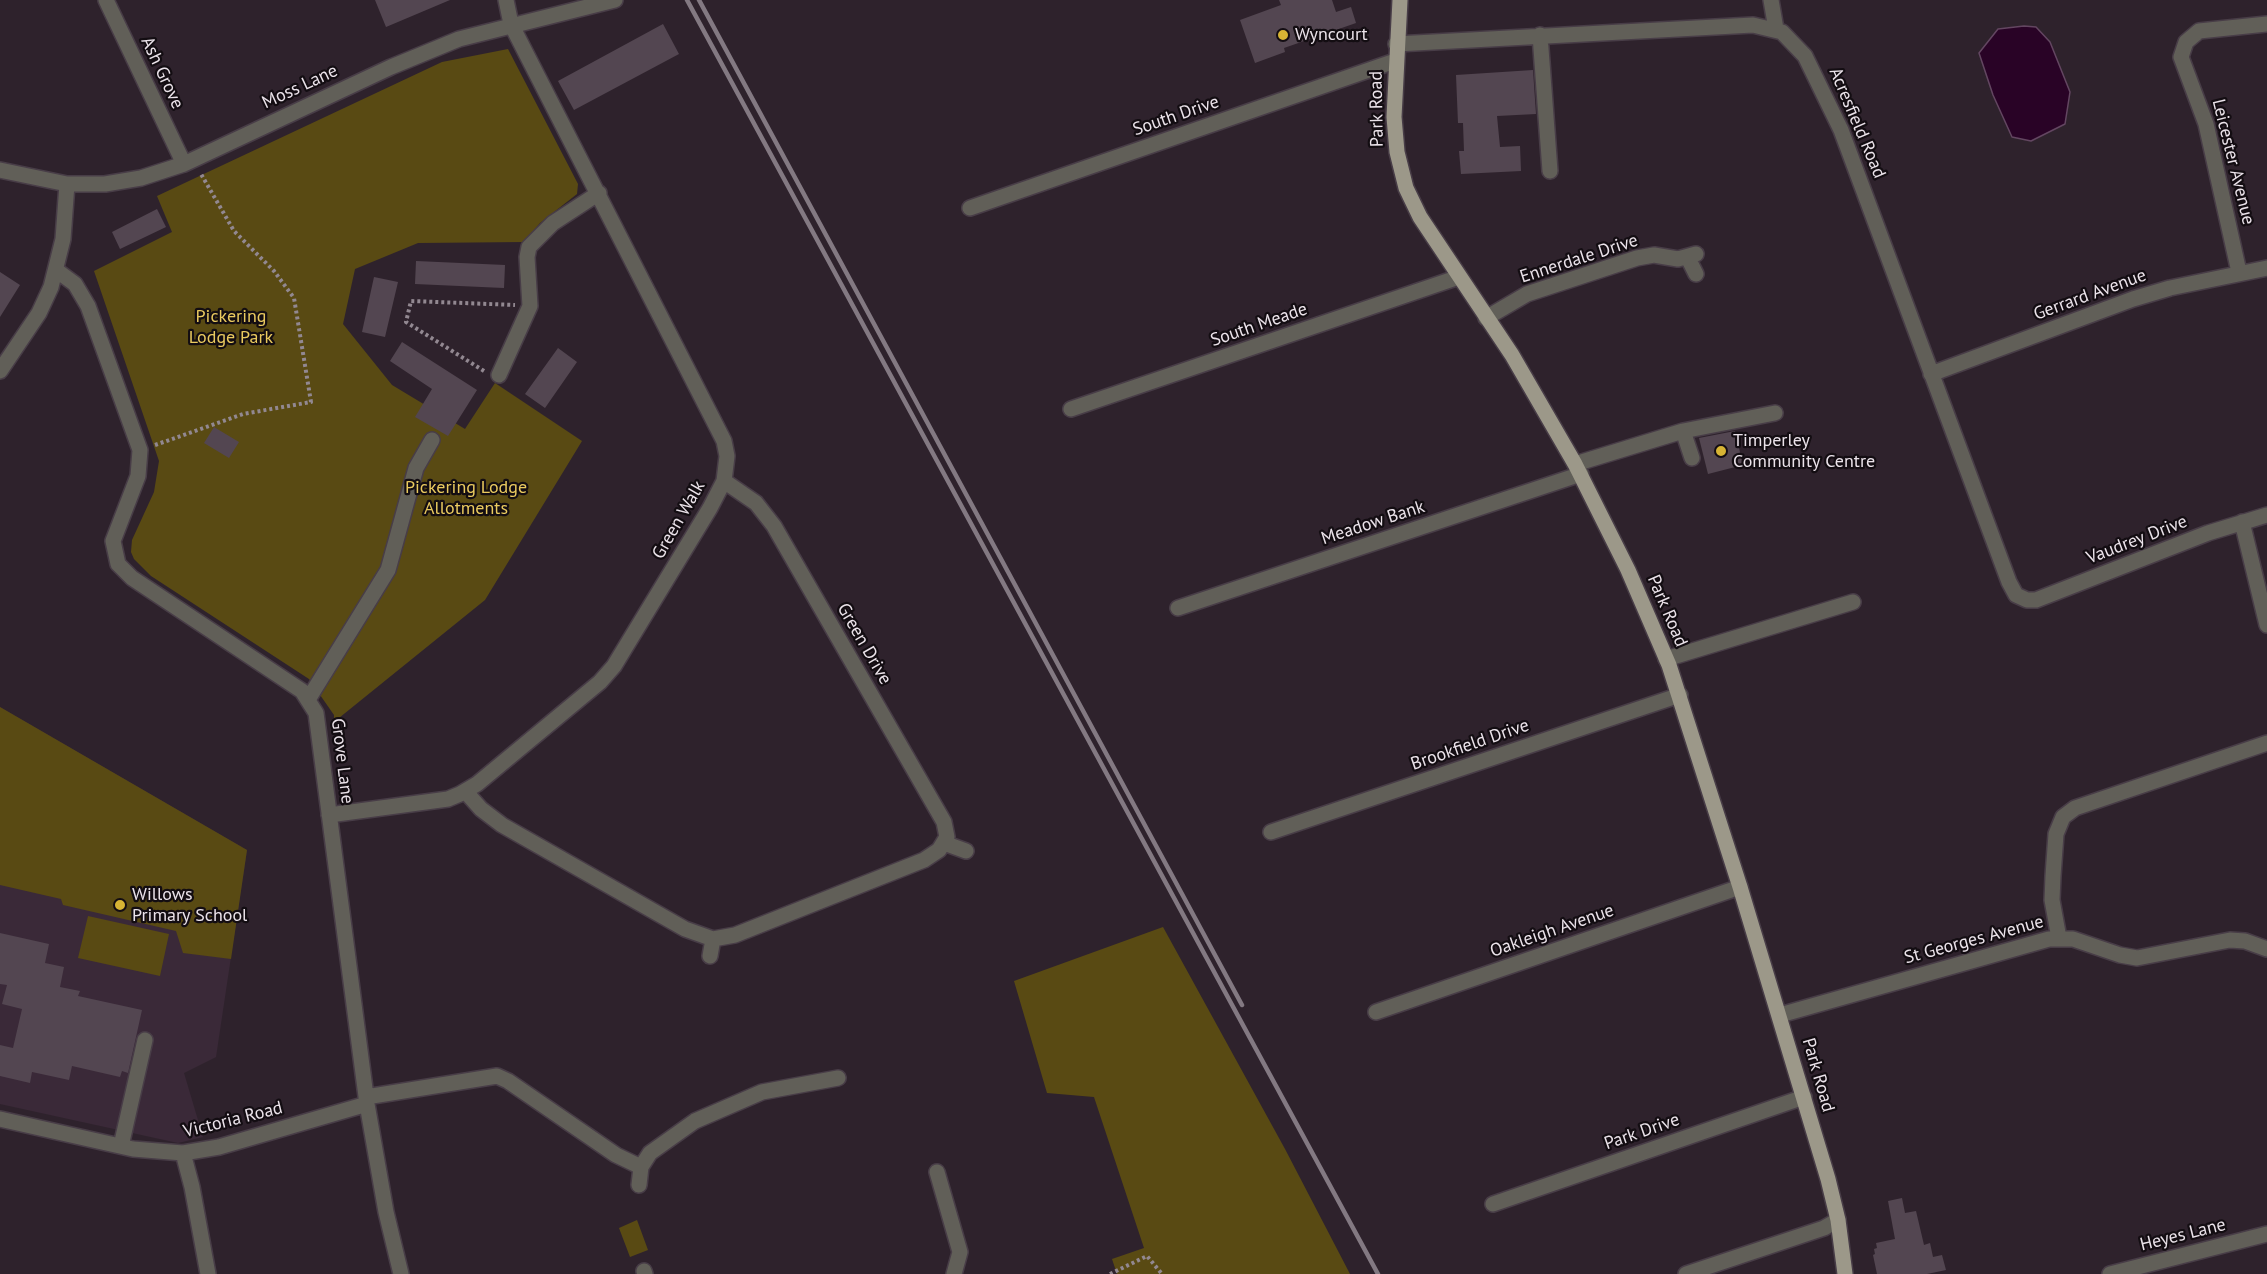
<!DOCTYPE html>
<html>
<head>
<meta charset="utf-8">
<style>
	body { margin:0 }
	canvas { display:block; background:#2e222c }
</style>
</head>
<body>
<canvas width="2267" height="1274"></canvas>
<script>
const g = document.querySelector('canvas').getContext('2d');
g.lineJoin = 'round';
function paint(path, color) {
  g.fillStyle = color;
  g.fill(path, 'evenodd');
}
function shape(rows) {
  const path = new Path2D();
  for (const r of rows) {
    path.moveTo(r[0], r[1]);
    for (let i = 2; i < r.length; i += 2) path.lineTo(r[i], r[i + 1]);
  }
  return path;
}
function strokePath(path, color, width, dash) {
  g.strokeStyle = color;
  g.lineWidth = width;
  g.lineCap = dash ? 'butt' : 'round';
  g.setLineDash(dash || []);
  g.stroke(path);
}
function write(font, color, halo, rows, align = 'center') {
  g.font = font + ' "PT Sans",sans-serif';
  g.lineWidth = 4.5;
  g.setLineDash([]);
  g.textBaseline = 'middle';
  g.strokeStyle = halo;
  g.fillStyle = color;
  for (const [text, x, y, turn = 0] of rows) {
    g.save();
    g.translate(x, y);
    g.rotate((+turn || 0) * Math.PI / 180);
    g.textAlign = isNaN(turn) ? turn : align;
    if (halo) g.strokeText(text, 0, 0);
    g.fillText(text, 0, 0);
    g.restore();
  }
}
paint(shape([
	[0,707,247,850,216,1057,184,1073,203,1137,178,1143,0,1104]
]), '#3a2938');
paint(shape([
	[508,49,578,184,577,194,540,223,524,242,418,243,355,269,343,324,392,385,465,429,495,383,582,441,485,600,334,722,334,715,309,679,151,576,134,559,131,552,132,540,154,492,159,461,94,271,172,232,157,196,442,62],
	[0,707,247,850,231,959,183,953,176,931,63,905,61,899,0,885],
	[88,916,169,934,160,976,78,958],
	[1163,927,1285,1149,1350,1274,1117,1274,1112,1259,1144,1248,1094,1097,1047,1093,1014,981],
	[637,1220,648,1250,630,1257,619,1228]
]), '#594a13');
const water = shape([
	[2024,26,2036,27,2050,42,2070,92,2065,124,2031,141,2012,137,1993,95,1979,53,1998,29,2024,26]
]);
paint(water, '#290326');
strokePath(water, '#634661', 1.5);
paint(shape([
	[375,0,450,0,386,27],
	[1279,0,1332,0,1336,12,1351,7,1356,23,1284,48,1285,52,1255,63,1240,20,1281,5],
	[663,24,679,54,574,110,558,81],
	[1533,70,1536,114,1497,116,1500,147,1520,146,1521,171,1461,174,1459,151,1464,151,1463,123,1458,123,1456,75],
	[157,209,166,227,120,249,112,232],
	[416,261,505,265,504,288,415,284],
	[0,272,20,285,0,317],
	[374,277,398,282,385,337,362,332],
	[402,342,477,390,448,436,415,417,432,389,390,361],
	[558,348,577,362,545,408,525,394],
	[214,427,239,442,229,458,204,443],
	[1735,431,1743,465,1708,474,1699,438],
	[0,933,49,944,45,963,64,967,60,987,80,991,78,996,142,1010,128,1073,122,1071,120,1077,72,1066,69,1080,32,1072,30,1083,0,1076,0,1045,13,1048,22,1009,2,1004,7,985,0,984],
	[1902,1198,1905,1213,1916,1211,1924,1245,1930,1243,1933,1257,1942,1255,1946,1270,1927,1274,1877,1274,1873,1255,1875,1254,1874,1249,1877,1248,1876,1243,1895,1239,1888,1201]
]), '#534651');
const minor = shape([
	[106,0,184,164],
	[1771,0,1776,29],
	[1540,35,1550,171],
	[1396,44,1753,25,1782,32,1805,56,1841,130,2009,582,2016,595,2027,600,2036,600,2208,533,2267,515],
	[0,170,67,184,105,184,141,178,184,164,391,67,459,39,615,0],
	[970,208,1395,61],
	[1688,258,1696,274],
	[56,270,75,284,88,306,140,450,138,476,113,541,118,564,132,578,302,691,316,713,367,1104,386,1212,401,1274],
	[2239,272,2206,124,2181,57,2186,42,2199,31,2267,24],
	[1486,318,1527,294,1637,258,1654,255,1678,259,1696,254],
	[0,371,39,313,51,287,63,239,67,184],
	[1931,374,2133,299,2170,288,2267,268],
	[499,375,530,306,527,257,529,247,553,223,599,193],
	[1071,409,1459,277],
	[1683,431,1692,458],
	[1575,464,1683,431,1775,413],
	[2242,522,2267,625],
	[1178,608,1581,474],
	[1666,659,1853,602],
	[309,698,388,570,416,468,432,440],
	[465,791,481,809,502,825,685,929,713,939,735,935,924,860,939,850,947,837,944,822,774,526,756,503,724,481],
	[329,815,448,799,460,794,477,784,600,682,614,666,710,508,724,481,727,456,724,441,511,24,506,0],
	[1271,832,1680,695],
	[944,843,966,851],
	[2059,938,2052,900,2053,876,2056,834,2063,817,2075,808,2267,743],
	[710,956,713,939],
	[1376,1012,1740,887],
	[1780,1015,2049,939,2073,939,2120,955,2137,958,2230,940,2245,941,2267,949],
	[366,1097,497,1076,508,1081,616,1155,641,1167],
	[0,1119,133,1149,183,1153,219,1147,367,1104],
	[121,1146,145,1040],
	[183,1153,192,1187,208,1274],
	[937,1172,960,1252,954,1274],
	[639,1185,641,1167,650,1153,695,1121,762,1092,838,1078],
	[1493,1204,1804,1097],
	[644,1271,645,1274],
	[1686,1274,1824,1228,1838,1220],
	[2110,1274,2267,1234]
]);
const major = shape([
	[1400,0,1394,117,1397,152,1406,188,1420,217,1512,355,1575,464,1628,570,1669,665,1740,887,1828,1179,1838,1220,1845,1274]
]);
strokePath(minor, '#483d47', 18);
strokePath(major, '#483d47', 18);
strokePath(shape([
	[484,371,406,322,411,301,515,305],
	[155,445,243,414,311,402,294,298,274,271,234,231,201,174],
	[1110,1274,1147,1256,1162,1274]
]), '#928891', 4, [3, 3]);
strokePath(minor, '#615f58', 15);
strokePath(major, '#9c9889', 15);
strokePath(shape([
	[687,0,1378,1274],
	[699,0,1242,1005]
]), '#837982', 4.5);
for (const [x, y, r, color] of [
	[1283,35,6,"#d7b434"],
	[1721,451,6,"#d7b434"],
	[120,905,6,"#d7b434"]
]) {
  const dot = new Path2D();
  dot.arc(x, y, r, 0, 2 * Math.PI);
  g.fillStyle = color;
  g.fill(dot);
  strokePath(dot, '#130d12', 2);
}
write('18px', '#ebe3ea', '#130d12', [
	["Wyncourt",1295,35],
	["Timperley",1733,441],
	["Community Centre",1733,462],
	["Willows",132,895],
	["Primary School",132,916]
], 'left');
write('18px', '#ebe3ea', '#130d12', [
	["Ash Grove",162,73,65],
	["Moss Lane",300,87,-25],
	["Park Road",1377,109,-91],
	["South Drive",1176,116,-19],
	["Acresfield Road",1857,123,67],
	["Leicester Avenue",2233,162,76],
	["Ennerdale Drive",1579,259,-18],
	["Gerrard Avenue",2090,295,-20],
	["South Meade",1259,325,-19],
	["Green Walk",679,520,-60],
	["Meadow Bank",1373,523,-18],
	["Vaudrey Drive",2137,540,-21],
	["Park Road",1667,611,67],
	["Green Drive",864,644,60],
	["Brookfield Drive",1470,745,-19],
	["Grove Lane",342,761,83],
	["Oakleigh Avenue",1552,931,-19],
	["St Georges Avenue",1974,940,-15],
	["Park Road",1818,1075,74],
	["Victoria Road",233,1120,-14],
	["Park Drive",1642,1132,-19],
	["Heyes Lane",2183,1235,-14]
]);
write('18px', '#eaca5f', '#130d12', [
	["Pickering",231,317],
	["Lodge Park",231,338],
	["Pickering Lodge",466,488],
	["Allotments",466,509]
]);
</script>
</body>
</html>
